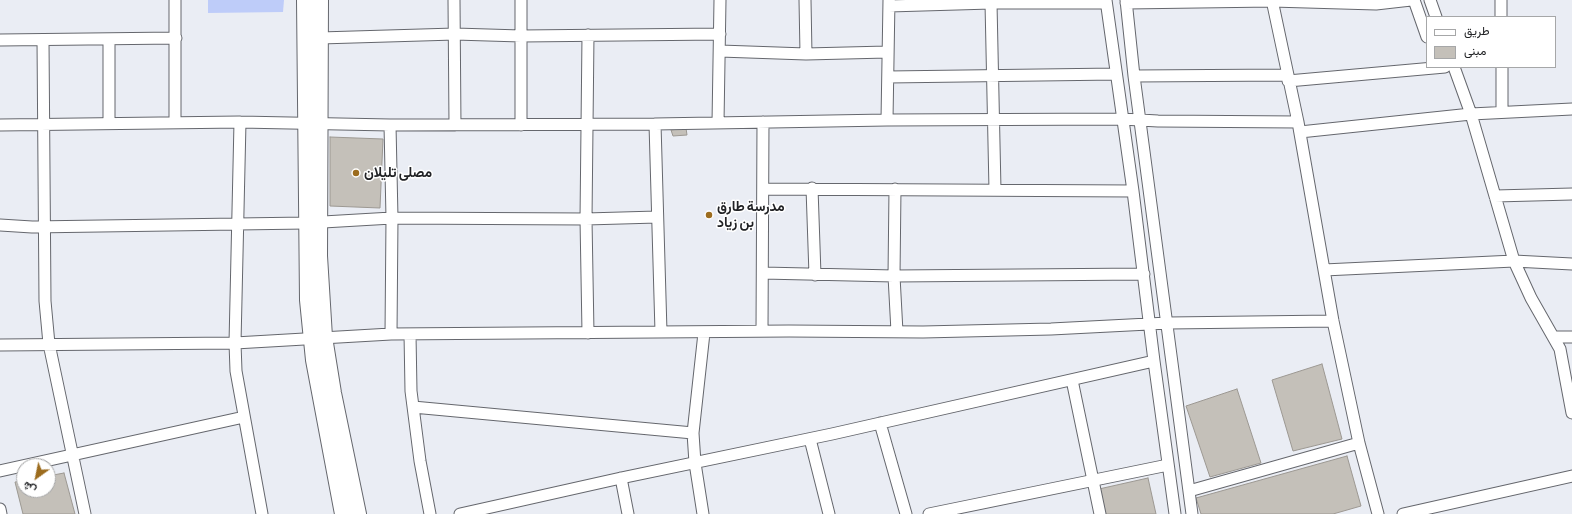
<!DOCTYPE html>
<html>
<head>
<meta charset="utf-8">
<style>
	body { margin:0 }
	#map { position:relative; width:1572px; height:514px; overflow:hidden; background:#eaedf4; font-family:"Alegreya Sans",Vazirmatn,sans-serif }
	canvas { display:block }
	.legend { position:absolute; left:1426px; top:16px; width:130px; height:52px; box-sizing:border-box; background:#fff; border:1px solid #a6a7a8; margin:0; padding:5px 7px; list-style:none; font-size:12px; color:#212225 }
	.legend li { display:flex; align-items:center; gap:8px; height:20px }
	.legend b { width:20px; border:1px solid #a6a7a8 }
	.north { position:absolute; left:16px; top:458px; width:40px; height:40px; box-sizing:border-box; background:#fff; border:1px solid #a6a7a8; border-radius:50%; rotate:213deg; font-size:11px; font-weight:700; line-height:16px; text-align:center; color:#212225 }
	.north::after { content:''; display:block; margin:auto; width:14px; height:18px; background:#9c6c1e; clip-path:polygon(50% 0,100% 100%,50% 72%,0 100%) }
</style>
</head>
<body>
<div id="map">
<canvas width="1572" height="514"></canvas>
<ul class="legend">
<li><b style="height:5px;background:#fff"></b>طريق</li>
<li><b style="height:11px;background:#c4c0b9"></b>مبنى</li>
</ul>
<div class="north">ش</div>
</div>
<script>
const g = document.querySelector('canvas').getContext('2d');
g.lineJoin = 'round';
function paint(path, color) {
  g.fillStyle = color;
  g.fill(path, 'evenodd');
}
function shape(rows) {
  const path = new Path2D();
  for (const r of rows) {
    path.moveTo(r[0], r[1]);
    for (let i = 2; i < r.length; i += 2) path.lineTo(r[i], r[i + 1]);
  }
  return path;
}
function strokePath(path, color, width, dash) {
  g.strokeStyle = color;
  g.lineWidth = width;
  g.lineCap = dash ? 'butt' : 'round';
  g.setLineDash(dash || []);
  g.stroke(path);
}
function write(font, color, halo, rows, align = 'center') {
  g.font = font + ' "Alegreya Sans",Vazirmatn,sans-serif';
  g.lineWidth = 3;
  g.setLineDash([]);
  g.textBaseline = 'middle';
  g.strokeStyle = halo;
  g.fillStyle = color;
  for (const [text, x, y, turn = 0] of rows) {
    g.save();
    g.translate(x, y);
    g.rotate((+turn || 0) * Math.PI / 180);
    g.textAlign = isNaN(turn) ? turn : align;
    if (halo) g.strokeText(text, 0, 0);
    g.fillText(text, 0, 0);
    g.restore();
  }
}
paint(shape([
	[208,0,284,0,283,12,208,13]
]), '#beccf9');
const building = shape([
	[686,128,687,135,673,136,671,130,686,128],
	[330,137,383,139,380,208,330,206,330,137],
	[1322,364,1342,439,1293,451,1272,380,1322,364],
	[1237,389,1261,463,1210,477,1186,406,1237,389],
	[1347,456,1361,506,1333,514,1201,514,1196,498,1347,456],
	[64,473,75,514,23,514,15,482,24,481,24,490,48,490,48,476,64,473],
	[1148,478,1156,514,1104,514,1099,489,1148,478]
]);
paint(building, '#c4c0b9');
strokePath(building, '#9c9892', 1);
const minor = shape([
	[454,0,455,125],
	[805,0,806,54],
	[1106,0,1133,191,1154,361,1175,514],
	[1126,0,1134,76,1192,514],
	[1272,0,1298,122,1333,321,1359,443,1378,514],
	[1414,0,1427,37],
	[1430,0,1436,17],
	[1501,0,1501,17],
	[991,3,995,190],
	[1126,3,1272,1,1376,4,1411,0],
	[889,6,991,3,1106,3],
	[588,35,586,219,588,333],
	[320,38,455,34,521,36,720,34],
	[109,39,109,122],
	[0,40,176,38],
	[43,40,45,301,49,344,85,514],
	[720,51,806,54,887,52],
	[1454,67,1471,114,1514,261,1531,298,1560,349,1572,413],
	[1502,67,1502,111],
	[1134,76,1287,75],
	[888,77,1116,74],
	[1288,81,1445,67],
	[887,120,889,0],
	[175,122,175,0],
	[240,122,235,343,236,371,262,514],
	[718,123,720,0],
	[655,124,661,332],
	[0,125,240,122,390,125,655,124,887,120,1122,119,1158,121,1298,122],
	[390,125,392,218,391,334],
	[521,125,521,0],
	[1300,132,1471,114,1572,109],
	[812,188,815,275],
	[763,189,1133,191],
	[895,189,894,276,897,332],
	[1495,196,1572,194],
	[0,225,32,227,306,223,392,218,586,219,657,217],
	[1324,270,1514,261,1572,264],
	[763,273,894,276,1144,274],
	[762,331,763,122],
	[410,334,411,391,420,461,430,514],
	[1554,337,1572,337],
	[0,345,235,343,391,334,789,331,923,332,1051,329,1168,323,1333,321],
	[1072,380,1100,514],
	[413,407,693,433],
	[880,423,906,514],
	[810,439,829,514],
	[0,471,244,417],
	[621,478,628,514],
	[1189,491,1359,443],
	[0,509,1,514],
	[460,514,621,478,832,434,1154,361],
	[703,514,695,463,693,433,704,333],
	[929,514,1168,465],
	[1403,514,1572,476]
]);
const secondary = shape([
	[305,0,308,300,314,360,343,514],
	[320,0,319,256,324,337,333,393,358,514]
]);
strokePath(minor, '#65676d', 13);
strokePath(secondary, '#65676d', 18);
strokePath(minor, '#fff', 11);
strokePath(secondary, '#fff', 16);
for (const [x, y, r, color] of [
	[356,173,4,"#9c6c1e"],
	[709,215,4,"#9c6c1e"]
]) {
  const dot = new Path2D();
  dot.arc(x, y, r, 0, 2 * Math.PI);
  g.fillStyle = color;
  g.fill(dot);
  strokePath(dot, '#fff', 1.5);
}
write('bold 14px', '#212225', '#fff', [
	["مصلى تليلان",364,173],
	["مدرسة طارق",717,207],
	["بن زياد",717,223]
], 'left');
</script>
</body>
</html>
